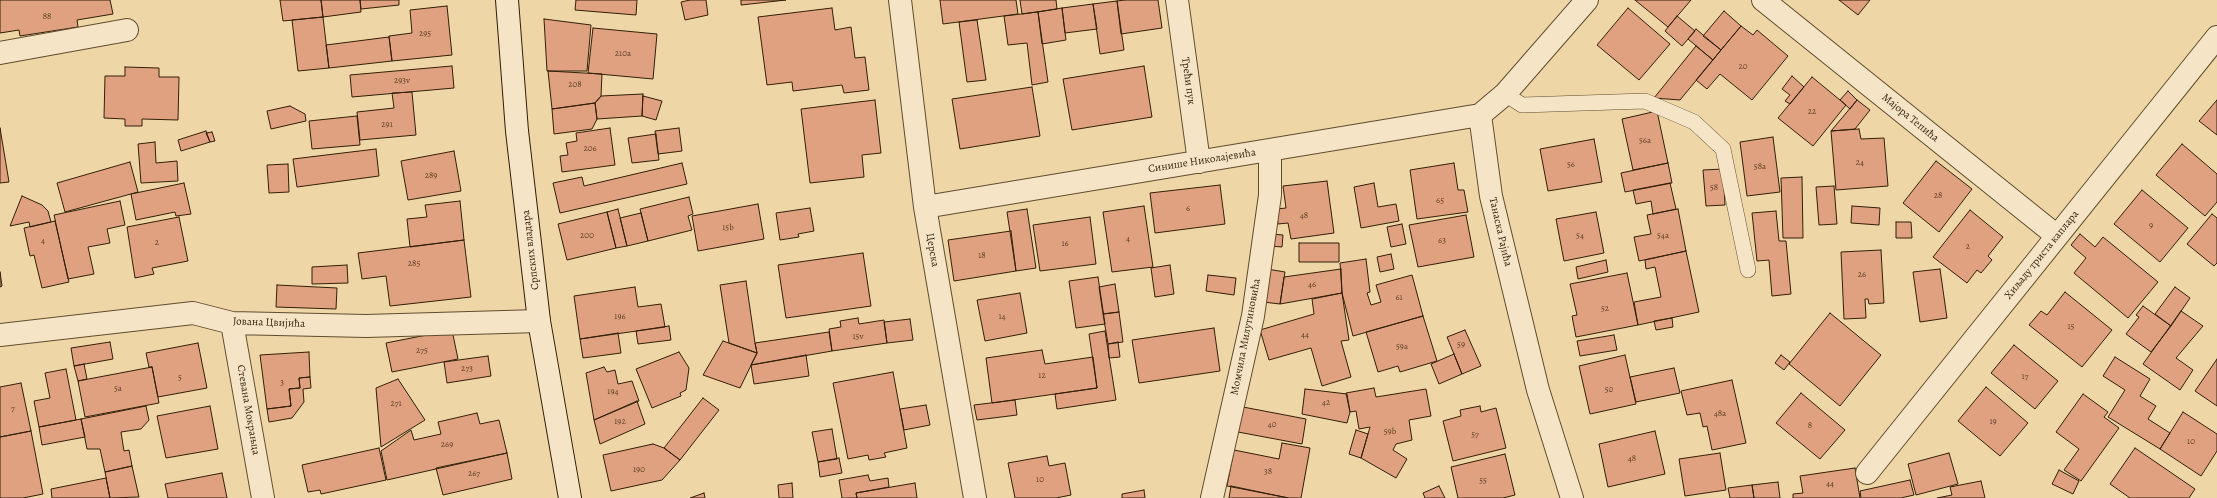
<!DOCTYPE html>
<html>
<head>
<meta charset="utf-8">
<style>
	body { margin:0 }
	canvas { display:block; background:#efd6a7 }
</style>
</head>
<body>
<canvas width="2217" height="498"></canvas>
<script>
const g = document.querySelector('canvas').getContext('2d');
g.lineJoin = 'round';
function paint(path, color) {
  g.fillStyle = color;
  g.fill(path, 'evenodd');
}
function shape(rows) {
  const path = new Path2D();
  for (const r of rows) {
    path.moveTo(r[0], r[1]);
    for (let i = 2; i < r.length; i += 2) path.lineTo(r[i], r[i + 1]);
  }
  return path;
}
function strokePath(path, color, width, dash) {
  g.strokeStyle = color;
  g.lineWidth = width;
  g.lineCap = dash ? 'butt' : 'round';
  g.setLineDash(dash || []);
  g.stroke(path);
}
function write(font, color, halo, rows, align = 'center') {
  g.font = font + ' Alegreya,serif';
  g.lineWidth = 3;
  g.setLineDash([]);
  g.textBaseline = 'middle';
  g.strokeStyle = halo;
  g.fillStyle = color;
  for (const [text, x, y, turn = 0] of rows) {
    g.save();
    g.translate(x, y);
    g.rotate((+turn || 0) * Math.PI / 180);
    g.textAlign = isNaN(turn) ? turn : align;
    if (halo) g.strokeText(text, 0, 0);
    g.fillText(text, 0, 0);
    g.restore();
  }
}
const building = shape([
	[0,0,110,0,113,14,77,20,78,27,20,36,19,30,0,33,0,0],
	[280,0,321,0,323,17,283,21,280,0],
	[321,0,360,0,361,12,323,17,321,0],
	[360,0,399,0,399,5,361,9,360,0],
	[576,0,637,0,636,15,575,10,576,0],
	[690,0,706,0,708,15,685,20,681,2,690,0],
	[741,0,786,0,741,5,741,0],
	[940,0,1016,0,1018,14,943,24,940,0],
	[1020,0,1056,0,1057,9,1022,14,1020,0],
	[1125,0,1158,0,1162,28,1121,34,1117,1,1125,0],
	[1635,0,1691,0,1668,27,1635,0],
	[1839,0,1870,0,1858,15,1839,0],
	[1117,1,1124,50,1100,54,1093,4,1117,1],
	[1093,4,1097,29,1065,33,1062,8,1093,4],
	[447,6,452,55,392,61,389,36,412,33,410,10,447,6],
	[832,8,835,30,851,27,855,58,865,57,869,90,844,93,842,85,793,91,792,82,767,85,758,17,832,8],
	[1062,8,1066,40,1042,44,1038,12,1062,8],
	[1628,8,1670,44,1639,80,1597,45,1628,8],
	[1724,11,1741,26,1721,50,1703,36,1724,11],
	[1038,12,1048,82,1032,85,1027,43,1008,45,1004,16,1038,12],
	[1677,16,1695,31,1682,46,1665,31,1677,16],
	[323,17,329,68,298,71,292,20,323,17],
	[544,19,591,25,587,71,547,71,544,19],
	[977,20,986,80,967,82,959,22,977,20],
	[1741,26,1753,35,1757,30,1788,56,1752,100,1720,74,1707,89,1696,80,1741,26],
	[593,28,657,34,653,79,588,73,593,28],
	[1696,29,1721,50,1713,60,1688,39,1696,29],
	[389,37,392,61,329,68,326,45,389,37],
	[1696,46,1713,60,1680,100,1654,98,1696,46],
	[452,66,454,88,352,97,350,75,452,66],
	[1144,66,1152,117,1072,130,1063,79,1144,66],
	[125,67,159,68,159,77,179,77,178,120,142,119,142,126,125,126,125,119,104,118,105,76,125,76,125,67],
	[548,71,602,74,601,96,595,103,552,109,548,71],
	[1792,76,1804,87,1790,104,1785,101,1790,95,1782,89,1792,76],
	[1812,77,1846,105,1813,146,1778,118,1812,77],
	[1032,87,1040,136,960,149,952,99,1032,87],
	[1848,91,1857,100,1850,109,1840,100,1848,91],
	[412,92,416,135,360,140,357,112,394,108,392,93,412,92],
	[643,94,642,116,597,119,595,103,601,96,643,94],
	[643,96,662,101,656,120,642,116,643,96],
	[875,100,881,153,862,155,864,177,810,183,801,109,875,100],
	[1857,100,1870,110,1855,129,1831,131,1857,100],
	[2217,100,2217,135,2199,121,2217,100],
	[595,103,597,119,592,129,554,134,552,109,595,103],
	[290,106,305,114,306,121,271,129,267,111,290,106],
	[1657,111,1668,163,1633,170,1622,119,1657,111],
	[357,116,360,145,312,149,309,121,357,116],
	[0,128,9,182,0,183,0,128],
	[610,128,615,165,562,172,560,156,568,155,566,143,577,141,576,133,610,128],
	[679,128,682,151,658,154,655,131,679,128],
	[1859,129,1861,139,1884,138,1888,186,1836,190,1831,131,1859,129],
	[206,131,210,142,181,151,178,140,206,131],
	[212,132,215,141,210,142,206,133,212,132],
	[656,134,659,160,632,163,628,138,656,134],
	[1773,137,1780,192,1747,196,1740,142,1773,137],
	[1594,139,1602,182,1548,191,1540,149,1594,139],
	[155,142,156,163,177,161,178,181,141,183,138,144,155,142],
	[2182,144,2217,174,2217,202,2205,216,2156,175,2182,144],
	[376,149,379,176,297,187,293,159,376,149],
	[454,151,461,191,408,200,401,161,454,151],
	[1936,161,1972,189,1939,232,1903,203,1936,161],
	[130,162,138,192,65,212,57,183,130,162],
	[682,163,687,184,560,213,553,183,582,177,584,186,682,163],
	[1454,163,1458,190,1464,190,1468,212,1417,219,1410,170,1454,163],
	[1668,163,1672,183,1625,192,1621,173,1668,163],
	[288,164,289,192,269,193,267,165,288,164],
	[1723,169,1725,205,1706,206,1703,170,1723,169],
	[1802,177,1803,238,1783,238,1781,178,1802,177],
	[1327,181,1334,233,1291,239,1288,223,1278,224,1276,209,1286,208,1283,186,1327,181],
	[184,183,191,214,176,216,175,212,136,220,131,194,184,183],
	[1374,183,1378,207,1396,204,1399,221,1361,228,1354,187,1374,183],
	[1670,183,1676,209,1653,214,1651,201,1636,204,1633,190,1670,183],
	[1220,185,1225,224,1155,233,1150,193,1220,185],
	[1834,186,1837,224,1819,225,1816,187,1834,186],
	[2142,190,2188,228,2160,262,2114,224,2142,190],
	[22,196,42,205,48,211,51,222,30,227,29,222,10,226,22,196],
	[689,197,693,214,688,216,692,230,648,241,640,209,689,197],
	[120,201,125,225,107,229,110,243,88,247,94,274,68,279,54,215,120,201],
	[460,201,464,240,410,247,407,219,427,217,425,205,460,201],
	[758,204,764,239,698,251,692,216,758,204],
	[1144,206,1153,267,1112,272,1103,212,1144,206],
	[1852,206,1880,208,1879,225,1851,223,1852,206],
	[810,208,814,231,798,234,799,237,780,240,776,213,810,208],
	[618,209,627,246,616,248,607,212,618,209],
	[1027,209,1036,268,1016,271,1007,212,1027,209],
	[1678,209,1686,251,1639,261,1634,237,1651,234,1647,215,1678,209],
	[1970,210,2003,237,1988,256,1992,260,1981,273,1977,270,1967,283,1933,257,1970,210],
	[1776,211,1779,241,1786,241,1791,294,1772,296,1769,260,1757,261,1752,213,1776,211],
	[607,212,616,248,567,260,558,224,607,212],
	[1596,212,1604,253,1564,261,1556,219,1596,212],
	[641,213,648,241,627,246,620,218,641,213],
	[2212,214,2217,218,2217,263,2214,266,2187,244,2212,214],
	[1466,215,1474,257,1418,267,1409,225,1466,215],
	[179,217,188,261,152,268,154,274,135,278,127,227,179,217],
	[1090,217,1096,264,1040,271,1033,225,1090,217],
	[55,221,69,282,42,288,34,255,30,256,24,228,55,221],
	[1896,222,1911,222,1912,238,1896,238,1896,222],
	[1402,224,1406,244,1391,247,1387,227,1402,224],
	[1011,231,1016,271,954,281,948,240,1011,231],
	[1271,234,1283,235,1282,247,1270,246,1271,234],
	[2080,234,2095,247,2103,237,2158,282,2128,318,2074,273,2086,258,2071,245,2080,234],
	[464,240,471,297,390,306,386,276,362,279,358,253,464,240],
	[1299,243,1339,243,1339,262,1299,262,1299,243],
	[1881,250,1884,303,1869,304,1868,299,1865,299,1866,318,1844,319,1841,252,1881,250],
	[1686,251,1699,312,1638,325,1634,302,1661,297,1655,267,1646,269,1645,260,1686,251],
	[863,253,871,306,786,318,778,265,863,253],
	[1391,254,1394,269,1380,272,1377,257,1391,254],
	[1366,259,1370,292,1367,293,1371,305,1381,302,1376,285,1412,275,1423,316,1353,336,1342,293,1340,263,1366,259],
	[1606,260,1608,272,1578,279,1576,267,1606,260],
	[347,265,348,283,312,284,312,267,347,265],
	[1170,265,1174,294,1155,297,1151,268,1170,265],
	[1267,269,1285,272,1280,304,1263,302,1267,269],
	[1341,269,1342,293,1280,304,1284,277,1341,269],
	[1940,269,1947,318,1920,322,1913,272,1940,269],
	[0,272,2,286,0,287,0,272],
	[1627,273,1638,325,1576,337,1572,316,1577,315,1570,284,1627,273],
	[1208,275,1236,278,1234,295,1206,291,1208,275],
	[1098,277,1105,324,1076,328,1069,281,1098,277],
	[746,281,755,343,757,353,729,343,720,285,746,281],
	[1115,284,1119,312,1103,314,1099,287,1115,284],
	[277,285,337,288,336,309,276,307,277,285],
	[635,287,638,307,661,304,665,327,580,339,574,296,635,287],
	[2175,287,2190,298,2171,326,2155,314,2175,287],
	[2065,292,2112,330,2082,367,2029,325,2041,311,2047,315,2065,292],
	[1020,293,1027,333,985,341,977,300,1020,293],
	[1342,293,1349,340,1341,341,1351,377,1322,386,1311,348,1269,360,1260,330,1314,314,1312,299,1342,293],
	[2143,306,2171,326,2151,352,2126,334,2139,317,2136,315,2143,306],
	[2181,311,2203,326,2176,358,2193,370,2180,390,2143,364,2181,311],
	[1119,312,1123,342,1108,344,1103,314,1119,312],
	[1830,313,1881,355,1840,406,1789,364,1830,313],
	[1423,316,1437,361,1400,372,1398,366,1378,372,1366,332,1423,316],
	[858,318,859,324,884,320,887,343,832,351,829,329,841,327,840,321,858,318],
	[1672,318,1673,327,1656,330,1654,321,1672,318],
	[910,319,913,340,887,343,884,322,910,319],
	[669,326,671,340,638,344,636,331,669,326],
	[1214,328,1220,371,1139,383,1132,340,1214,328],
	[452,330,458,359,392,372,386,343,452,330],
	[1465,330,1481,366,1462,374,1447,337,1465,330],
	[1105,331,1116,400,1057,409,1055,394,1097,388,1089,334,1105,331],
	[829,332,832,351,751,365,757,353,755,343,829,332],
	[618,333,621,353,583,358,580,339,618,333],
	[1614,335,1617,350,1580,356,1577,341,1614,335],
	[723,341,757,353,740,388,703,375,723,341],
	[110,342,113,359,74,366,71,348,110,342],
	[1118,342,1120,357,1109,358,1108,344,1118,342],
	[198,343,207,388,158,397,152,367,149,367,146,353,198,343],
	[2014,345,2058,381,2035,409,1991,373,2014,345],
	[1042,350,1045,364,1093,357,1097,388,992,403,986,358,1042,350],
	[309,352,310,377,299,378,300,388,289,389,291,406,267,409,260,355,309,352],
	[679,352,689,368,686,390,680,393,681,396,652,408,636,369,679,352],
	[1454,354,1462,374,1439,384,1431,364,1454,354],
	[806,355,809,376,754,384,751,365,806,355],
	[1625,355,1636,404,1590,414,1579,366,1625,355],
	[1781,355,1790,362,1784,370,1775,363,1781,355],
	[488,356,491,376,447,383,444,362,488,356],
	[2115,357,2150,379,2140,396,2156,406,2148,419,2170,433,2160,449,2108,417,2125,390,2103,376,2115,357],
	[2217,359,2217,406,2195,391,2217,359],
	[84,364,87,379,78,381,74,366,84,364],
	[152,367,159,403,85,417,78,381,152,367],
	[604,367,607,372,615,370,618,384,632,381,639,401,594,420,586,373,604,367],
	[1674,368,1680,393,1636,402,1630,377,1674,368],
	[66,369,76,420,39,427,34,401,50,398,45,373,66,369],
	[893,372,907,448,884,453,886,457,869,460,868,455,848,459,833,383,893,372],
	[310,377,311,388,303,389,304,402,292,418,269,422,267,409,291,406,289,389,300,388,299,378,310,377],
	[398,379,425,420,381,447,376,388,398,379],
	[1732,380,1746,443,1712,450,1707,426,1703,427,1700,413,1687,415,1681,391,1732,380],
	[21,383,31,431,0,437,0,387,21,383],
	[1986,387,2028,423,2000,456,1958,421,1986,387],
	[1374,388,1376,397,1426,389,1431,416,1409,420,1412,440,1396,444,1393,450,1407,459,1396,478,1361,458,1370,427,1359,429,1356,411,1350,412,1346,393,1374,388],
	[1305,389,1347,394,1350,412,1347,423,1302,414,1305,389],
	[1801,393,1845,430,1820,459,1776,423,1801,393],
	[2083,394,2108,412,2104,417,2119,428,2081,481,2064,470,2079,449,2056,432,2083,394],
	[703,398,719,410,680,460,664,448,703,398],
	[1015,400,1017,415,977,420,974,405,1015,400],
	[637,401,645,424,600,444,594,420,637,401],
	[926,405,930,425,904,430,900,409,926,405],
	[146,406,149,420,141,429,121,432,124,451,129,450,132,466,105,472,100,449,87,449,81,419,146,406],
	[210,406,218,449,166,458,157,416,210,406],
	[1480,406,1481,412,1496,408,1506,448,1453,461,1443,421,1461,416,1460,410,1480,406],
	[1243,407,1306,419,1302,444,1238,432,1243,407],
	[2183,412,2217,434,2217,451,2201,476,2160,449,2183,412],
	[477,413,480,424,499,420,507,453,387,480,381,451,411,430,414,440,441,434,438,422,477,413],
	[81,419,85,437,42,445,39,427,81,419],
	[832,429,837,459,818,462,812,432,832,429],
	[1356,430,1368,434,1361,458,1349,454,1356,430],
	[31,431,43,494,23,498,0,498,0,437,31,431],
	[1655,431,1665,474,1608,487,1599,444,1655,431],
	[1282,443,1310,448,1301,498,1289,498,1227,486,1234,450,1279,459,1282,443],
	[653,444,664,448,680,460,662,480,611,491,603,455,653,444],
	[379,448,386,480,321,494,320,490,308,492,302,465,379,448],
	[2135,448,2195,489,2189,498,2130,498,2110,484,2135,448],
	[507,453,512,479,443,495,436,468,507,453],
	[1720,453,1726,490,1685,496,1679,459,1720,453],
	[1949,453,1958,484,1916,495,1908,464,1949,453],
	[1505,454,1515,495,1503,498,1458,498,1451,467,1505,454],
	[1047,456,1049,466,1065,463,1071,495,1056,498,1015,498,1008,463,1047,456],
	[839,458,842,473,820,477,818,462,839,458],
	[132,466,139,497,110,498,105,472,132,466],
	[1855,468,1860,498,1793,498,1793,494,1803,493,1800,476,1855,468],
	[2059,470,2079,481,2073,494,2052,484,2059,470],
	[222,473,227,498,168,498,165,484,222,473],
	[868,475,870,481,888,478,889,487,856,493,857,498,842,498,839,480,868,475],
	[106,478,110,498,52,498,51,489,106,478],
	[1910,480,1914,495,1901,498,1861,498,1860,491,1910,480],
	[1981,481,1985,498,1937,498,1952,495,1950,487,1981,481],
	[1778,482,1780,498,1754,498,1752,485,1778,482],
	[792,483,793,498,779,498,778,485,792,483],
	[915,483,917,498,857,498,856,493,915,483],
	[1752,485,1754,498,1730,498,1728,488,1752,485],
	[1231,486,1288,498,1229,498,1231,486],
	[1439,486,1445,498,1425,498,1423,493,1439,486],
	[1144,490,1145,498,1122,498,1122,494,1144,490],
	[704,493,705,498,690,498,704,493]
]);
paint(building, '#e0a181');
strokePath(building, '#321f06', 1);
const lane = shape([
	[1505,94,1522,105,1645,101,1694,122,1723,149,1748,270]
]);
const street = shape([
	[900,0,925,207,975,498],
	[1177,0,1199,162],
	[1763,0,2057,236],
	[0,53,127,30],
	[1480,115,1491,196,1538,390,1572,498],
	[925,207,1480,115,1505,94,1587,0],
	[232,323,263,498],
	[0,335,193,313,232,323,366,326,539,321],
	[1867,473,2217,37],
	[1212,498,1253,316,1270,195,1270,150]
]);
const secondary = shape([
	[507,0,517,131,539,321,570,498]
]);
strokePath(lane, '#614d2e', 16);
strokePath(street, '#614d2e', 24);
strokePath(secondary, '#321f06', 24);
strokePath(lane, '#f5e4c6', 15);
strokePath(street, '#f5e4c6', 22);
strokePath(secondary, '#f5e4c6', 22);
write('9px', '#5e4025', null, [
	["88",47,17],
	["295",425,34],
	["210a",623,54],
	["20",1743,67],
	["293v",402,81],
	["208",575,85],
	["22",1812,112],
	["291",387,125],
	["56a",1645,141],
	["206",590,149],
	["24",1860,163],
	["56",1571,165],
	["58a",1760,167],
	["289",431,176],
	["58",1714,188],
	["28",1938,196],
	["65",1440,201],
	["6",1188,209],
	["48",1304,216],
	["9",2151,226],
	["15b",728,228],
	["200",587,236],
	["54",1580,236],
	["54a",1663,236],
	["4",1128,239],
	["4",43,241],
	["63",1442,241],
	["2",157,243],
	["16",1065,244],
	["2",1968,247],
	["18",982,256],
	["285",414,264],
	["26",1862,275],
	["46",1312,285],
	["61",1399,298],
	["52",1605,309],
	["196",620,317],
	["14",1002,317],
	["15",2071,327],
	["44",1305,335],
	["15v",858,337],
	["59",1461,345],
	["59a",1402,347],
	["275",422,351],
	["273",467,369],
	["12",1042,376],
	["17",2025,377],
	["5",180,378],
	["3",282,383],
	["5a",118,389],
	["50",1609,390],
	["194",613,392],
	["42",1326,403],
	["271",396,404],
	["7",13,409],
	["48a",1720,414],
	["192",620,422],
	["19",1993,422],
	["40",1272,425],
	["8",1810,426],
	["59b",1390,432],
	["57",1475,435],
	["10",2191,442],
	["269",447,445],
	["48",1632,459],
	["190",639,470],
	["38",1268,472],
	["267",474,474],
	["10",1040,480],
	["55",1483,481],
	["44",1830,484]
]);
write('11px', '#321f06', '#f5e4c6', [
	["Трећи пук",1188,81,82],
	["Мајора Тепића",1910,118,39],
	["Синише Николајевића",1202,161,-9],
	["Танаска Рајића",1500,232,77],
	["Српских владара",531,250,-97],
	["Церска",932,250,80],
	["Хиљаду триста каплара",2042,255,-51],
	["Јована Цвијића",269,323,2],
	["Момчила Милутиновића",1246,337,-79],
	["Стевана Мокрањца",248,410,80]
]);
</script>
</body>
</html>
